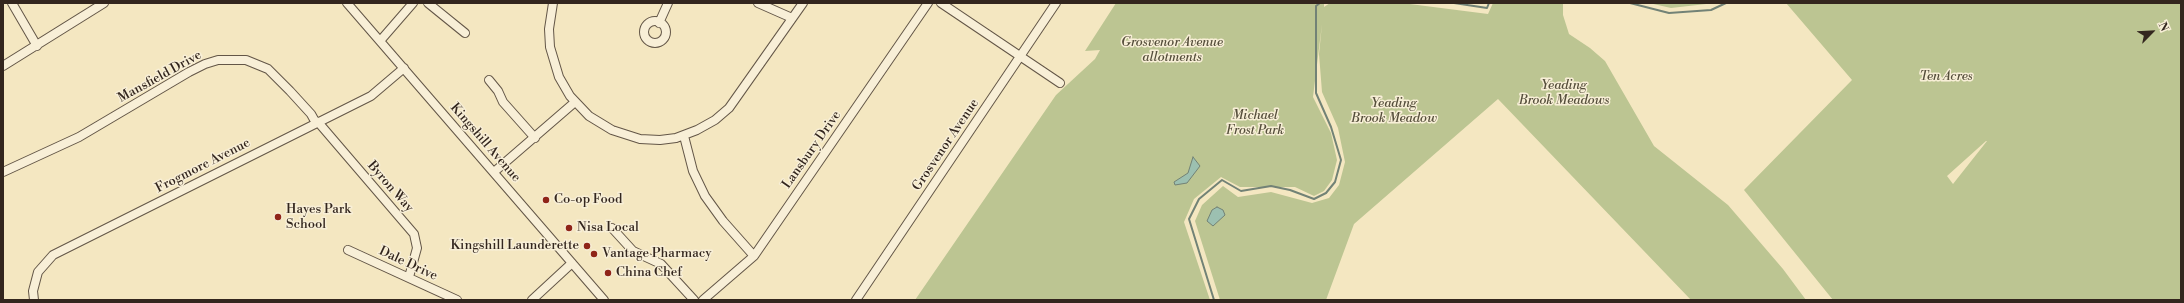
<!DOCTYPE html>
<html>
<head>
<meta charset="utf-8">
<style>
	body { margin:0 }
	#map { position:relative; width:2184px; height:303px; overflow:hidden; background:#f4e7c1; font-family:"Libre Bodoni",serif }
	canvas { display:block }
	.frame { position:absolute; inset:0; border:4px solid #33261e; pointer-events:none }
	.north { position:absolute; left:2132px; top:12px; width:40px; height:40px; -webkit-text-stroke:3px #f8efd7; paint-order:stroke; rotate:66deg; font-size:11px; font-weight:700; line-height:16px; text-align:center; color:#33261e }
	.north::after { content:''; display:block; margin:auto; width:14px; height:18px; background:#33261e; clip-path:polygon(50% 0,100% 100%,50% 72%,0 100%) }
</style>
</head>
<body>
<div id="map">
<canvas width="2184" height="303"></canvas>
<div class="frame"></div>
<div class="north">N</div>
</div>
<script>
const g = document.querySelector('canvas').getContext('2d');
g.lineJoin = 'round';
function paint(path, color) {
  g.fillStyle = color;
  g.fill(path, 'evenodd');
}
function shape(rows) {
  const path = new Path2D();
  for (const r of rows) {
    if (r.length === 3) {
      path.moveTo(r[0] + r[2], r[1]);
      path.arc(r[0], r[1], r[2], 0, 2 * Math.PI);
      continue;
    }
    path.moveTo(r[0], r[1]);
    for (let i = 2; i < r.length; i += 2) path.lineTo(r[i], r[i + 1]);
  }
  return path;
}
function strokePath(path, color, width, dash) {
  g.strokeStyle = color;
  g.lineWidth = width;
  g.lineCap = dash ? 'butt' : 'round';
  g.setLineDash(dash || []);
  g.stroke(path);
}
function write(font, color, halo, rows, align = 'center') {
  g.font = font + ' "Libre Bodoni",serif';
  g.lineWidth = 3;
  g.setLineDash([]);
  g.textBaseline = 'middle';
  g.strokeStyle = halo;
  g.fillStyle = color;
  for (const [text, x, y, turn = 0] of rows) {
    g.save();
    g.translate(x, y);
    g.rotate((+turn || 0) * Math.PI / 180);
    g.textAlign = isNaN(turn) ? turn : align;
    if (halo) g.strokeText(text, 0, 0);
    g.fillText(text, 0, 0);
    g.restore();
  }
}
paint(shape([
	[1116,3,1324,3,1324,7,1330,3,1402,3,1488,14,1493,3,1563,3,1563,15,1569,34,1590,48,1605,61,1654,146,1728,205,1783,269,1806,300,1691,300,1498,99,1354,224,1326,300,1220,300,1195,221,1202,205,1223,186,1238,197,1271,192,1312,203,1329,198,1339,185,1345,162,1338,128,1322,92,1319,54,1322,24,1313,97,1331,133,1337,160,1332,180,1324,191,1314,196,1295,187,1240,187,1221,177,1194,199,1184,222,1210,300,915,300,1056,95,1095,59,1100,50,1085,51],
	[1649,3,1715,3,1671,8],
	[1786,3,2181,3,2181,300,1833,300,1744,190,1852,80],
	[1986,141,1987,141,1953,184,1947,176]
]), '#bcc592');
const water = shape([
	[1193,157,1200,166,1187,183,1175,185,1174,182,1188,173,1193,157],
	[1217,207,1223,210,1225,215,1213,226,1207,221,1212,210,1217,207]
]);
paint(water, '#9cc0b1');
strokePath(water, '#728276', 1);
strokePath(shape([
	[1454,3,1487,8,1489,3],
	[1630,3,1669,13,1711,10,1726,3],
	[1214,300,1189,219,1199,199,1222,180,1241,191,1271,186,1290,190,1314,199,1326,193,1335,182,1341,160,1331,127,1316,93,1316,6,1320,3]
]), '#728276', 2);
const minor = shape([
	[12,3,37,46],
	[347,3,604,300],
	[428,3,465,33],
	[553,3,549,29,550,47,559,77,570,96,589,116,612,130,640,139,660,140,676,138,697,130,715,120,729,108,803,3],
	[758,3,792,18],
	[941,3,1060,83],
	[655,32,11],
	[659,23,668,3],
	[380,41,413,3],
	[3,66,104,3],
	[489,80,498,91,503,102,535,138],
	[318,122,414,234,417,248,409,277],
	[684,136,693,171,705,196,723,221,754,256],
	[3,172,79,137,189,72,205,64,218,60,246,60,268,69,290,91,311,114,316,123],
	[494,172,575,102],
	[612,228,633,251,661,264,694,300],
	[348,250,457,300],
	[34,300,33,291,38,272,53,255,371,96,404,68],
	[532,300,572,263],
	[703,300,754,256,928,3],
	[856,300,1056,3]
]);
strokePath(minor, '#635647', 10);
strokePath(minor, '#f8efd7', 8);
for (const [x, y, r, color] of [
	[546,200,4,"#8f2418"],
	[278,217,4,"#8f2418"],
	[569,228,4,"#8f2418"],
	[587,246,4,"#8f2418"],
	[594,254,4,"#8f2418"],
	[608,273,4,"#8f2418"]
]) {
  const dot = new Path2D();
  dot.arc(x, y, r, 0, 2 * Math.PI);
  g.fillStyle = color;
  g.fill(dot);
  strokePath(dot, '#f8efd7', 1.5);
}
write('italic 13px', '#554e3b', '#f8efd7', [
	["Grosvenor Avenue",1172,43],
	["allotments",1172,58],
	["Ten Acres",1946,77],
	["Yeading",1564,86],
	["Brook Meadows",1564,101],
	["Yeading",1394,104],
	["Brook Meadow",1394,119],
	["Michael",1255,116],
	["Frost Park",1255,131]
]);
write('13px', '#33261e', '#f8efd7', [
	["Mansfield Drive",160,77,-29],
	["Kingshill Avenue",485,143,49],
	["Grosvenor Avenue",946,145,-56],
	["Lansbury Drive",812,150,-55],
	["Frogmore Avenue",203,166,-27],
	["Byron Way",390,187,49],
	["Dale Drive",408,264,25]
]);
write('13px', '#33261e', '#f8efd7', [
	["Co-op Food",554,200],
	["Hayes Park",286,210],
	["School",286,225],
	["Nisa Local",577,228],
	["Kingshill Launderette",579,246,"right"],
	["Vantage Pharmacy",602,254],
	["China Chef",616,273]
], 'left');
</script>
</body>
</html>
